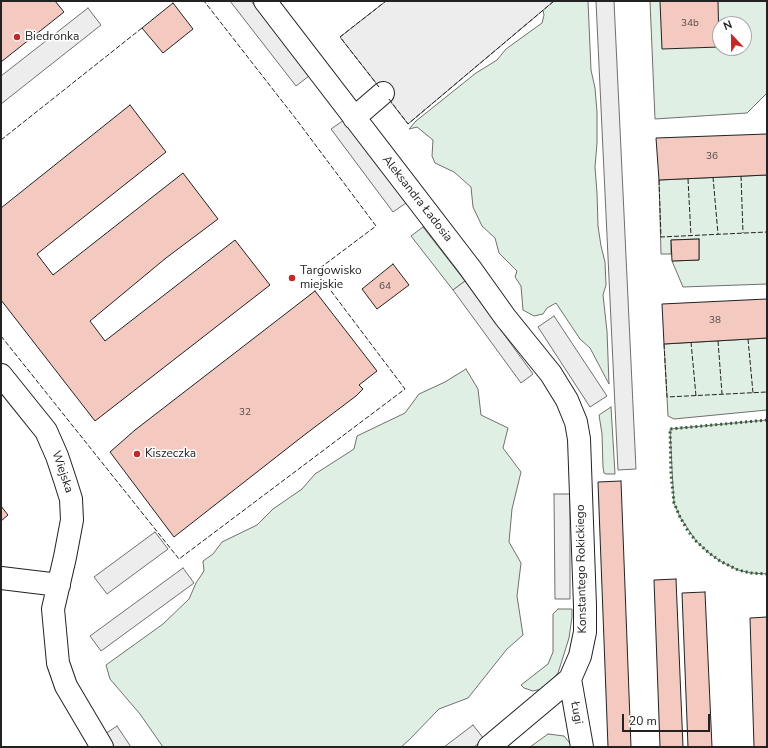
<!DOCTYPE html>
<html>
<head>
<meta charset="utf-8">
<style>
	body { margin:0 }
	#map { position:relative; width:768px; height:748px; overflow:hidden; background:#fff; font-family:"Nunito Sans",sans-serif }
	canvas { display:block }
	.frame { position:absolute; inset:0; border:2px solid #222; pointer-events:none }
	.north { position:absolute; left:712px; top:16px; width:40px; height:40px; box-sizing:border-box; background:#fff; border:1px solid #a7a7a7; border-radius:50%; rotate:338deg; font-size:11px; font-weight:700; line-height:16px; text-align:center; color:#222 }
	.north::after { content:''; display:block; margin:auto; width:14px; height:18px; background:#c62828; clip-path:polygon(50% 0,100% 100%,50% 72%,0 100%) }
	.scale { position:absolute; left:622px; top:714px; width:88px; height:18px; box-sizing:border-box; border:2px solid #222; border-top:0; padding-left:5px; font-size:12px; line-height:14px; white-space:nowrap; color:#222; -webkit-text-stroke:3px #fff; paint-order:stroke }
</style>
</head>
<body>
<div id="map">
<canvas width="768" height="748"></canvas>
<div class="frame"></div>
<div class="north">N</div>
<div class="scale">20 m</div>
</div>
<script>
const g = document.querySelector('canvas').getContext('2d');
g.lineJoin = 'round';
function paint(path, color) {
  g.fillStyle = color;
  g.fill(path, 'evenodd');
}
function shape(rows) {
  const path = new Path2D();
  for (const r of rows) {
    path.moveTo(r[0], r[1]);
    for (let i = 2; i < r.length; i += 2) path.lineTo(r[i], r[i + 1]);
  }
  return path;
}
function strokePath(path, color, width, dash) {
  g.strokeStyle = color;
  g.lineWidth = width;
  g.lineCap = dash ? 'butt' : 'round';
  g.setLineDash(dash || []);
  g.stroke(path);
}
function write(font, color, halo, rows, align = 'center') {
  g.font = font + ' "Nunito Sans",sans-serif';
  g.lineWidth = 3;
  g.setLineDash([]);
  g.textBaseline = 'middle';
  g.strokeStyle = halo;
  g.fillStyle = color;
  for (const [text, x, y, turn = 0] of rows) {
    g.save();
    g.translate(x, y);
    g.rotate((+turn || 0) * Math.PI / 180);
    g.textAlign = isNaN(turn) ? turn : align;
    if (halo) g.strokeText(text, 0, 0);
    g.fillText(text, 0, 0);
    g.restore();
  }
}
const green = shape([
	[541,1,588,1,591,70,595,88,597,112,597,143,595,167,597,193,598,226,601,246,605,262,606,285,603,295,607,331,609,384,590,348,580,339,556,303,547,308,543,314,534,316,523,310,521,286,515,277,517,271,499,253,495,238,482,226,473,207,471,187,454,172,435,163,432,156,433,140,417,127,409,129,416,121,476,73,497,60,506,49,542,23,544,15,541,1],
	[650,1,767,1,767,93,747,113,655,119,650,1],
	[720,24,744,24,744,48,720,48,720,24],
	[767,175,767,284,683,287,672,261,699,260,699,239,671,240,671,254,661,254,659,180,767,175],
	[423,227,465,281,453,290,411,236,423,227],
	[767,338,767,410,674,419,668,416,664,344,767,338],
	[466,369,478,389,481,415,508,428,503,448,521,472,512,509,509,542,521,563,517,596,523,635,507,649,468,698,439,709,409,740,401,747,163,747,140,714,110,679,106,665,163,624,189,599,196,583,204,571,203,561,213,554,222,542,257,525,273,509,302,489,315,474,354,449,357,436,405,413,419,394,445,382,466,369],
	[611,407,615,474,606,474,604,473,603,467,602,434,599,415,611,407],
	[767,420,767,574,751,573,738,570,720,561,709,553,696,541,680,517,674,503,673,488,670,429,767,420],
	[558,609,572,609,572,617,569,638,558,673,546,688,533,691,524,688,521,685,548,664,553,652,553,614,558,609],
	[548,734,564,736,573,747,530,747,548,734]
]);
paint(green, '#e0efe3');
strokePath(green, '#6f6f6f', 1);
const parking = shape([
	[230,1,251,1,309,76,296,86,230,1],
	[386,1,554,1,408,124,340,37,386,1],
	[596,1,614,1,636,469,618,470,596,1],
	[88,8,101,25,1,104,1,76,88,8],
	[344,120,406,203,393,212,331,129,344,120],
	[465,281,533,374,521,383,453,290,465,281],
	[554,316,607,396,590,407,538,327,554,316],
	[554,494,570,494,570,599,555,599,554,494],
	[155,532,168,549,107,594,94,577,155,532],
	[183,568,194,583,101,651,90,636,183,568],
	[473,725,484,739,474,747,444,747,473,725],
	[117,726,131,747,114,747,105,734,117,726]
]);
paint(parking, '#ededed');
strokePath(parking, '#6f6f6f', 1);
const building = shape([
	[1,1,55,1,64,12,1,62,1,1],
	[660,1,718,1,719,47,662,49,660,1],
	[173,3,193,29,163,53,142,28,173,3],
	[130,105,166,152,37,254,53,275,183,173,218,219,166,258,90,321,105,341,235,240,270,285,95,421,1,300,1,208,130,105],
	[767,134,767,175,659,180,656,138,767,134],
	[699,239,699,260,672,261,671,240,699,239],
	[393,264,409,285,377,309,362,289,393,264],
	[315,291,377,371,359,385,363,389,356,396,303,436,174,537,110,452,135,430,315,291],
	[767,299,767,338,664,344,662,304,767,299],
	[621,481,631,747,608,747,598,482,621,481],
	[1,506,8,515,1,521,1,506],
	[676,579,683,747,660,747,654,580,676,579],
	[705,592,712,747,688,747,682,593,705,592],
	[767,617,767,747,754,747,750,618,767,617]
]);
paint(building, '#f3c9c0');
strokePath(building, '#222', 1);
const minor = shape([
	[265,1,470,268,505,317,551,374,567,400,576,422,579,439,585,606,585,632,580,656,570,679,489,747],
	[354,118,383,93],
	[1,375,46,431,57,456,65,480,71,499,72,520,65,557,53,609,58,663,66,686,102,747],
	[1,578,59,585],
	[570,679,582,747]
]);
strokePath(minor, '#222', 24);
strokePath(minor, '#fff', 22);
strokePath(shape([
	[767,420,670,429,671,474,674,503,680,517,688,531,696,541,709,553,720,561,738,570,751,573,767,574]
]), '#2f5e38', 3, [2, 3]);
strokePath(shape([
	[379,87,340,37,386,1],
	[389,99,408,124,554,1],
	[1,140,142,28],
	[741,176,743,233],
	[713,177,718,234],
	[688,179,691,236],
	[659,180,661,237,767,232],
	[1,336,179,559,405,389,316,271,376,226,296,119,204,1],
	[748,339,753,393],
	[718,341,722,394],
	[691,342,696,396],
	[664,344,667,397,767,392]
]), '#222', 1, [5, 2]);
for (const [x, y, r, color] of [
	[17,37,4,"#c62828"],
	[292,278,4,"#c62828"],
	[137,454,4,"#c62828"]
]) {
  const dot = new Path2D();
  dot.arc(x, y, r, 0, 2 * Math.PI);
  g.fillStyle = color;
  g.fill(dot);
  strokePath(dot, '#fff', 1.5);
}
write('10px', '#564c4a', null, [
	["34b",690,24],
	["36",712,157],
	["64",385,287],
	["38",715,321],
	["32",245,413]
]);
write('12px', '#222', '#fff', [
	["Biedronka",25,37],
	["Targowisko",300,271],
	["miejskie",300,285],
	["Kiszeczka",145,454]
], 'left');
write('12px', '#222', '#fff', [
	["Aleksandra Ładosia",417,199,52],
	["Wiejska",62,472,71],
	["Konstantego Rokickiego",582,569,-91],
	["Ługi",576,713,80]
]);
</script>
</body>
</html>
